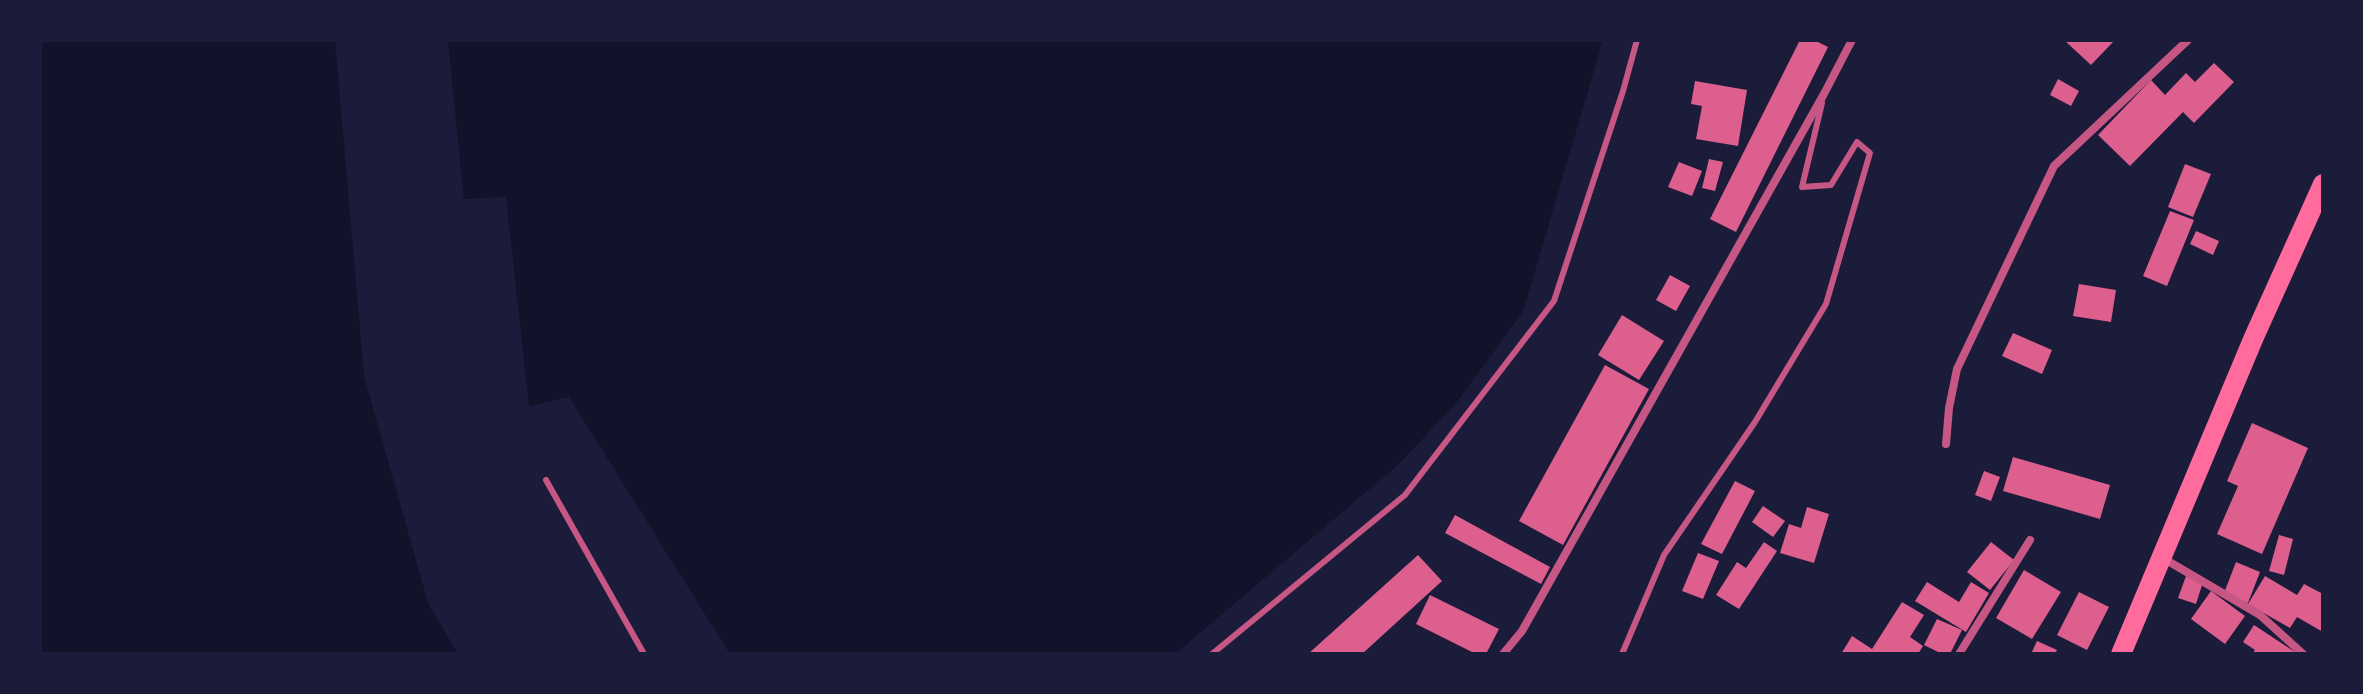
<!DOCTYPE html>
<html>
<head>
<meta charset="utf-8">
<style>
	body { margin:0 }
	#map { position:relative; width:2363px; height:694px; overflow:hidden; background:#1b1b3a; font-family:"Titillium Web",sans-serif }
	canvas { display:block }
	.frame { position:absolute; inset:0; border:42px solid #1b1b3a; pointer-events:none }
</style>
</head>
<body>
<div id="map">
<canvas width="2363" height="694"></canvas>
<div class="frame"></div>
</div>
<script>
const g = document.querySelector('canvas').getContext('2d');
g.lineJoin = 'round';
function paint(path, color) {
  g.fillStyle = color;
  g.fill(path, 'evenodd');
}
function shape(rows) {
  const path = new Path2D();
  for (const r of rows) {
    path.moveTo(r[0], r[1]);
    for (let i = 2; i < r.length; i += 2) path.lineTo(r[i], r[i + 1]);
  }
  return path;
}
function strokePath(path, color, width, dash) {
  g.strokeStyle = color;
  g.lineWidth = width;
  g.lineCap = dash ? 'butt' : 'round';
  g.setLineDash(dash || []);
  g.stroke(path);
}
paint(shape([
	[40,40,335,40,364,376,428,603,458,654,40,654],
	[448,40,1603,40,1523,312,1456,403,1399,464,1175,654,730,654,569,397,529,406,506,197,464,199]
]), '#12122b');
paint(shape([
	[1800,40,1814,40,1828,47,1736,232,1710,219],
	[2064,40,2115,40,2091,65],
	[2214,63,2234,82,2194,123,2183,112,2130,166,2098,135,2151,80,2165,95,2186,73,2195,82],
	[2058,79,2079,91,2071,106,2050,95],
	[1695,81,1747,90,1738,146,1696,139,1702,106,1691,104],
	[1709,159,1723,162,1715,191,1702,188],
	[1679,162,1702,171,1692,196,1668,187],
	[2185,164,2211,174,2193,217,2168,207],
	[2170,211,2194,220,2167,286,2143,276],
	[2196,231,2219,241,2213,255,2190,244],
	[1670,275,1690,286,1676,311,1656,300],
	[2079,284,2116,290,2111,322,2073,316],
	[1622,315,1664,341,1639,380,1598,355],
	[2013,333,2052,350,2042,374,2002,356],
	[1605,365,1649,389,1563,545,1519,521],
	[2252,423,2308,448,2262,554,2217,534,2238,486,2227,481],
	[2013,457,2110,485,2100,519,2003,491],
	[1984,471,2000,477,1991,501,1975,495],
	[1735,481,1755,491,1722,554,1701,544],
	[1763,506,1785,521,1773,537,1752,522],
	[1807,507,1829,514,1814,563,1780,553,1789,524,1801,528],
	[1455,515,1550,567,1541,584,1445,533],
	[2279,535,2293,539,2284,575,2269,571],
	[1764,542,1777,551,1739,609,1716,595,1737,562,1746,568],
	[1991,542,2014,560,1990,590,1967,572],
	[1698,553,1719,561,1703,599,1682,591],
	[1418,555,1442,581,1362,654,1308,654],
	[2236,562,2260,572,2248,603,2224,593],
	[2024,570,2061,592,2032,639,1996,618],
	[2186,576,2203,582,2196,604,2178,598],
	[2265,576,2297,595,2304,584,2323,594,2323,632,2297,617,2290,628,2248,604],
	[1927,582,1959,602,1971,582,1989,593,1966,632,1915,601],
	[2211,591,2245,616,2225,644,2191,619],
	[2079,592,2109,607,2087,650,2057,635],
	[1430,595,1499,629,1486,654,1476,654,1416,624],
	[1902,602,1924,615,1910,637,1923,646,1918,654,1841,654,1852,636,1872,649],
	[1937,619,1962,630,1950,654,1942,654,1924,645],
	[2254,625,2298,654,2252,654,2255,650,2243,642],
	[2037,641,2057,650,2055,654,2031,654]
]), '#dd5f8e');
strokePath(shape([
	[546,480,644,654],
	[1212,654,1405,495,1554,301,1623,91,1637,40],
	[1622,654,1664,555,1755,422,1826,304,1870,153,1857,142,1831,185,1802,187,1822,103]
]), '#c65784', 6);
strokePath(shape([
	[1946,444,1949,408,1957,369,2054,166,2188,40],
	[2161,557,2260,615,2303,654],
	[1503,654,1522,631,1825,92,1852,40],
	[1959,654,2030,540]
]), '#c65784', 8);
strokePath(shape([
	[2121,654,2254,337,2323,184]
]), '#ff6b9d', 20);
</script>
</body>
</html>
